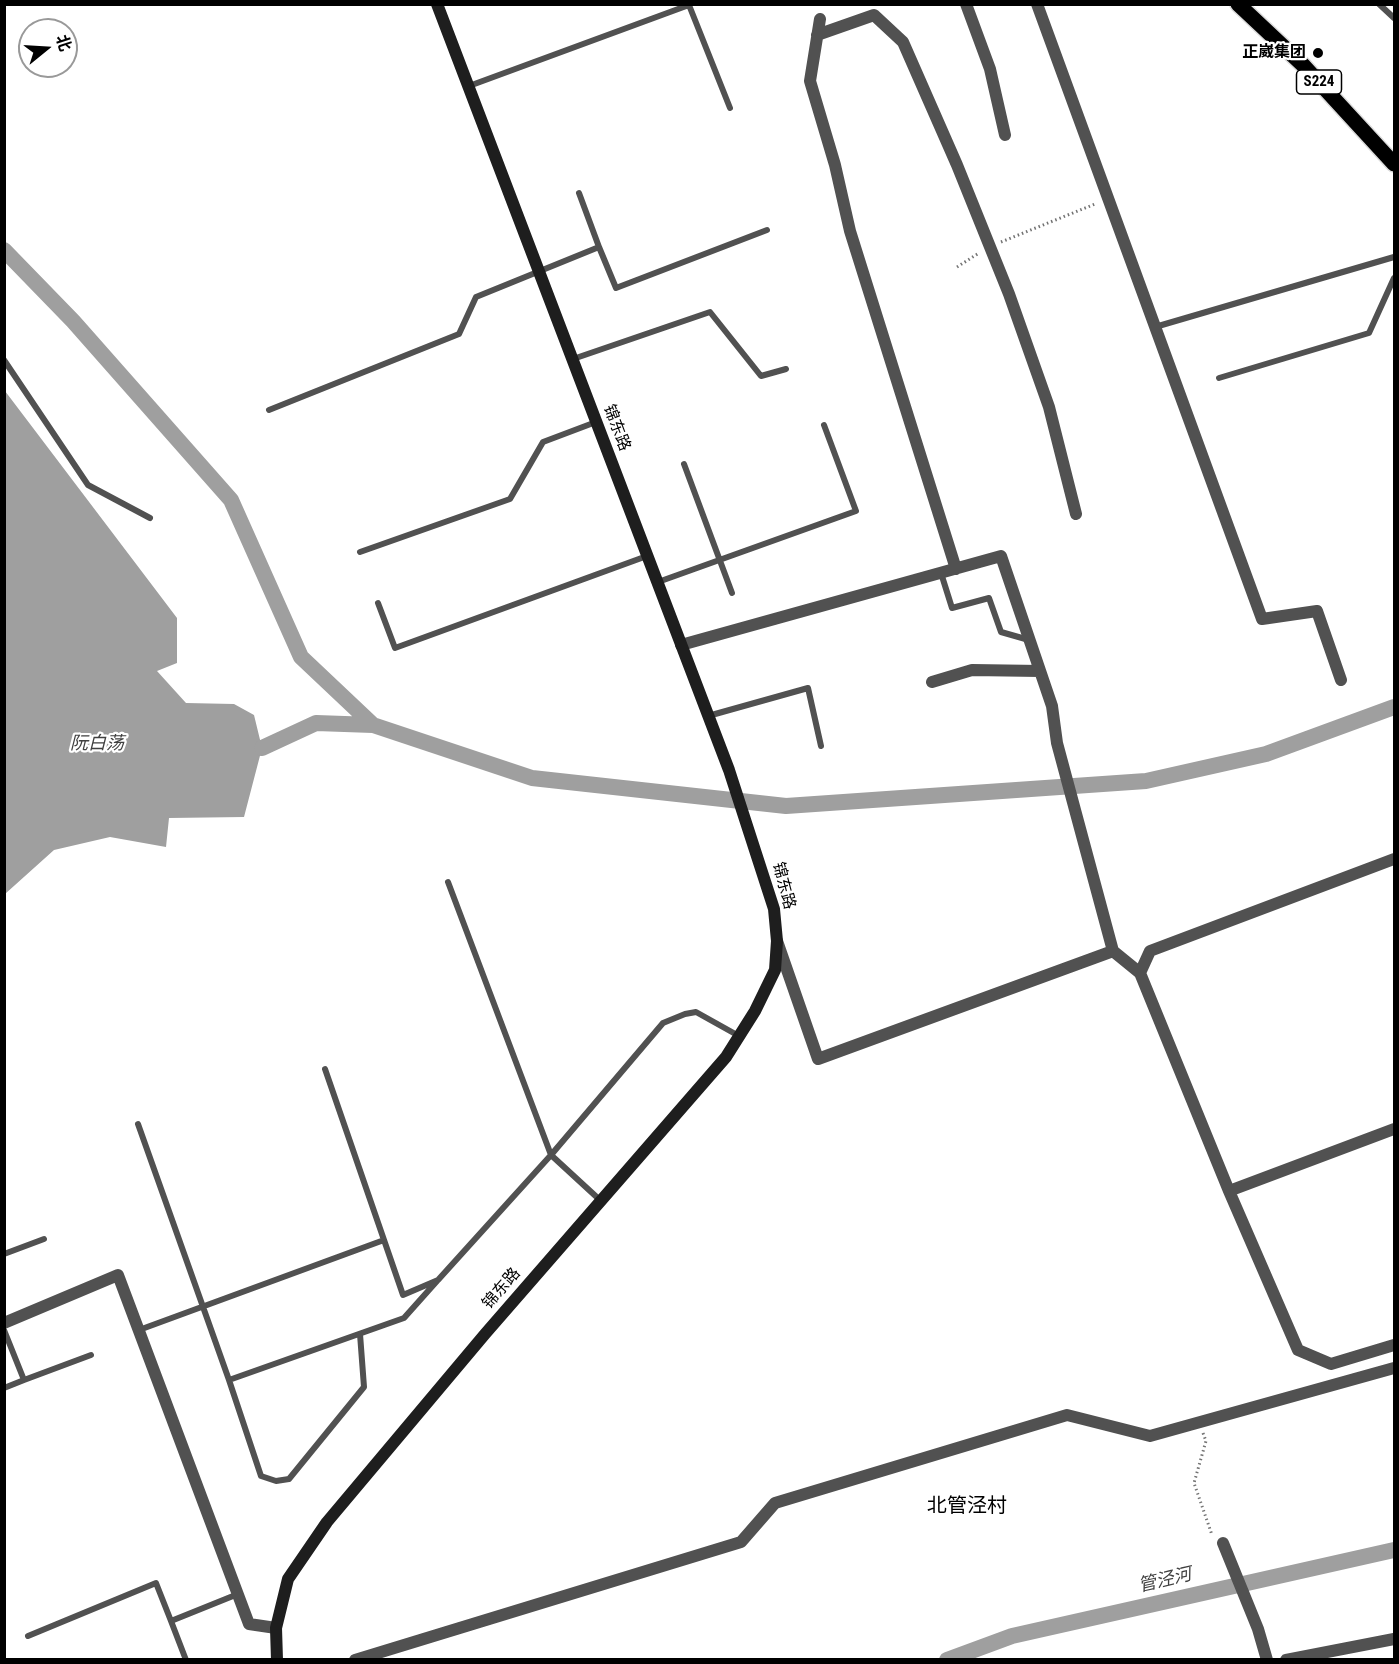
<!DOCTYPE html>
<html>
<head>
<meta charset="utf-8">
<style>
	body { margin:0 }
	#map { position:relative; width:1399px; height:1664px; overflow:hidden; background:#fff; font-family:"Roboto Condensed","Noto Sans SC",sans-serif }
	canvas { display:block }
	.frame { position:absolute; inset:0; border:6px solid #000; pointer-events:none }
	.north { position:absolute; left:18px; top:18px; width:60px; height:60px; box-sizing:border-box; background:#fff; border:2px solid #999; border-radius:50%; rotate:72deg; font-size:16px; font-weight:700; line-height:24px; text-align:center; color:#000 }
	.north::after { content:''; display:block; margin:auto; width:21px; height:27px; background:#000; clip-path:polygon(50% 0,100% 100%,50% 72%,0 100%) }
</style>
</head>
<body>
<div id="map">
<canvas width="1399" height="1664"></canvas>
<div class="frame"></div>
<div class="north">北</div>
</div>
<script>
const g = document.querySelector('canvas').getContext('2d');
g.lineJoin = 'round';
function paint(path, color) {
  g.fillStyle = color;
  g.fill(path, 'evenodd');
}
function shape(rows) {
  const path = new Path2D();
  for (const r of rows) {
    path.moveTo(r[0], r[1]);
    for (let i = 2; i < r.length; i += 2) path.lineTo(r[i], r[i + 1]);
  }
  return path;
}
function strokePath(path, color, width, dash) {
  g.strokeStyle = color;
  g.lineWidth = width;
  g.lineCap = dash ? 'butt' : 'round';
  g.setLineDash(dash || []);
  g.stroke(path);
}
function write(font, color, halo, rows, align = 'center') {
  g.font = font + ' "Roboto Condensed","Noto Sans SC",sans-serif';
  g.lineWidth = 4.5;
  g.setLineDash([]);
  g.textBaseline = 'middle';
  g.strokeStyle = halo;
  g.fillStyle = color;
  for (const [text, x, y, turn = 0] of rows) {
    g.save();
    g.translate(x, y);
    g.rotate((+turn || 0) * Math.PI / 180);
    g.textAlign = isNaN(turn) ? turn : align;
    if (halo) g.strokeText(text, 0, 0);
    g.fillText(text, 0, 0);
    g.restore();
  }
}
paint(shape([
	[5,391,177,618,177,663,157,671,186,703,234,704,254,715,262,748,244,817,169,818,166,847,110,837,54,850,5,894]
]), '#9f9f9f');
strokePath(shape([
	[4,250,73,321,231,500,301,657,373,725,532,778,786,806,1146,781,1266,754,1394,707],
	[262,748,316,723,373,725],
	[947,1660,1012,1636,1394,1550]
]), '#9f9f9f', 16);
const primary = shape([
	[1238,4,1304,66,1394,164]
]);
strokePath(primary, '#dbdbdb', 18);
strokePath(shape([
	[1001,242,1095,204],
	[957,267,979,253],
	[1203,1433,1206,1441,1194,1483,1212,1535]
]), '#737373', 3, [1.5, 3]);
strokePath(shape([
	[1379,4,1394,18],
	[469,86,689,5,730,108],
	[599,247,616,288,767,230],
	[1155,327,1394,257],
	[573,359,710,312,761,376,786,369],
	[4,360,88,485,150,518],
	[1219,378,1369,333,1394,278],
	[269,410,459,334,476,297,599,247,579,193],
	[684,464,732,593],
	[360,552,510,499,543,442,596,422],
	[941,573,952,608,989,598,1001,632,1029,640],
	[658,582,856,511,824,425],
	[378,603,395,648,647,556],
	[708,716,808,688,821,746],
	[448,882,551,1155,601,1201],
	[325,1069,403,1295,438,1280,551,1155,663,1023,685,1014,696,1012,739,1036],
	[138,1124,229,1380,404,1318,437,1281],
	[4,1254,44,1239],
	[4,1330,24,1380,4,1388],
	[139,1330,384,1240],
	[24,1380,91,1355],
	[229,1380,261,1476,276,1481,289,1479,364,1387,360,1334],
	[171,1621,186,1660],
	[28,1636,156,1583,171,1621,238,1594]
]), '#515151', 6);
strokePath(shape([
	[966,4,990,69,1005,135],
	[1037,4,1262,619,1317,611,1341,680],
	[820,19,810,81,835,165,850,231,956,569],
	[817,35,874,15,903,42,957,165,1009,294,1049,407,1076,514],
	[681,645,1001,556,1052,706,1057,743,1113,951],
	[932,682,972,670,1040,671],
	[1394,859,1150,951,1140,973,1229,1191,1298,1350,1331,1364,1394,1345],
	[777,941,818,1059,1113,951,1140,973],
	[1229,1191,1394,1129],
	[4,1323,118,1275,249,1624,276,1628],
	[1223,1543,1258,1629,1267,1660],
	[355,1660,741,1542,775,1503,1067,1415,1150,1436,1394,1368],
	[1286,1660,1394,1639]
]), '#515151', 12);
strokePath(shape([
	[277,1660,276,1628,288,1579,327,1522,485,1334,726,1057,755,1011,775,970,777,941,774,909,729,770,437,4]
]), '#1e1e1e', 12);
strokePath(primary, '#000', 15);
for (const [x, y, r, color] of [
	[1318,53,6,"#000"]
]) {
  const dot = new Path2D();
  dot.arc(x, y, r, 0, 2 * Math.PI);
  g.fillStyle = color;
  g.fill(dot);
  strokePath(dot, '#fff', 2);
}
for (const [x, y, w] of [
	[1319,82,45]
]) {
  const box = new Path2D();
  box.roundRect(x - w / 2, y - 12, w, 24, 4.5);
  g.fillStyle = '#fff';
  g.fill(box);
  strokePath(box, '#000', 1.5);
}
write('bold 15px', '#000', null, [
	["S224",1319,82]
]);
write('bold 16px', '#000', '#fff', [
	["正崴集团",1306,53]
], 'right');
write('16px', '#000', '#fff', [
	["锦东路",616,428,69],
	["锦东路",783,886,75],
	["锦东路",502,1289,-49]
]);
write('italic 18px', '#404040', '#fff', [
	["阮白荡",97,744],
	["管泾河",1165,1581,-13]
]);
write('20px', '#000', '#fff', [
	["北管泾村",967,1507]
]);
</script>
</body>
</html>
